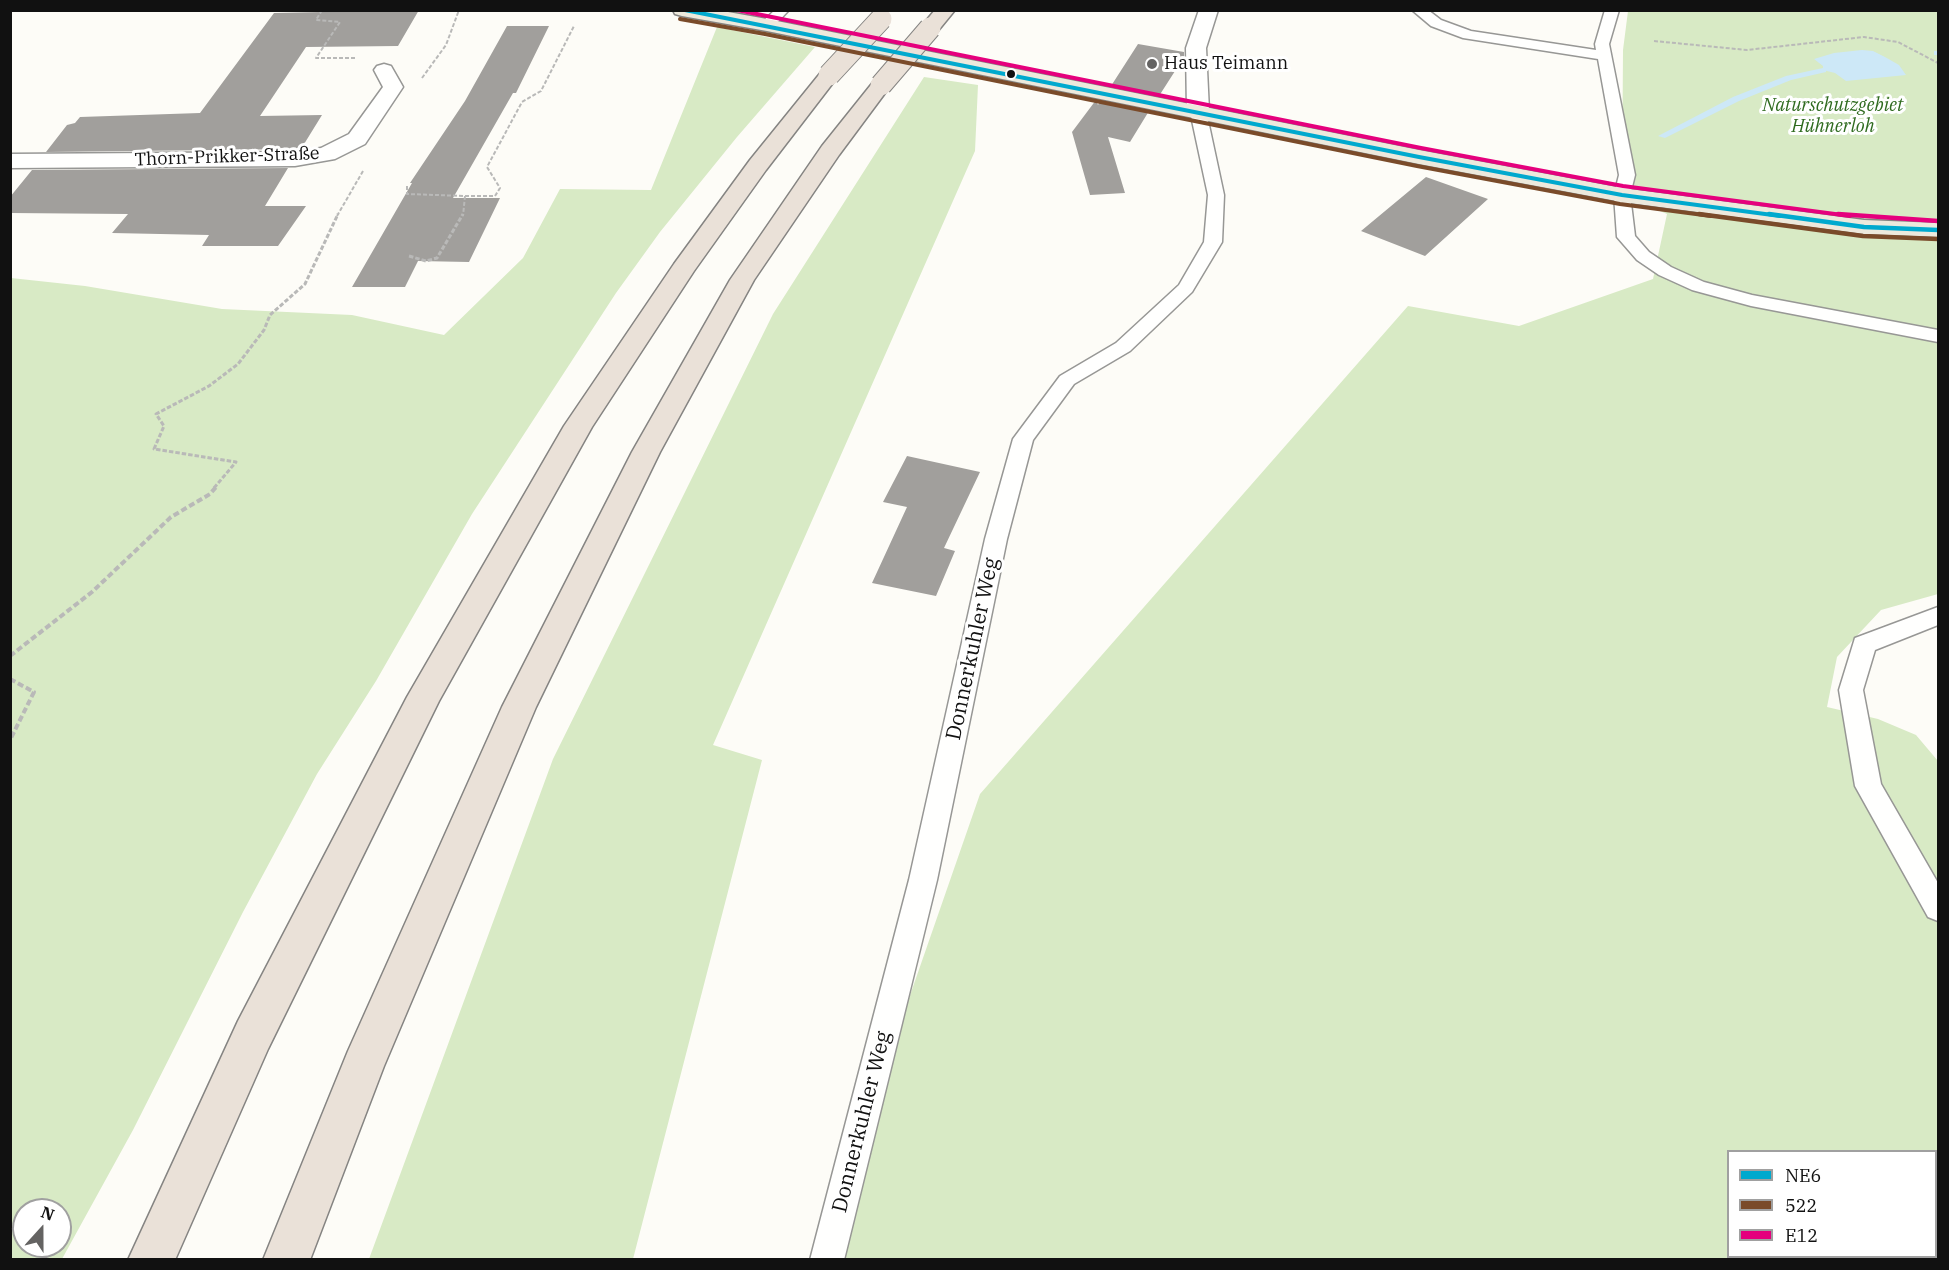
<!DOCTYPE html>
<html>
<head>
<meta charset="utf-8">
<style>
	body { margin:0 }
	#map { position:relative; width:1949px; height:1270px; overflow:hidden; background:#fdfcf7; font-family:"IBM Plex Serif",serif }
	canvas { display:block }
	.frame { position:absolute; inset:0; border:12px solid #111; pointer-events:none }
	.legend { position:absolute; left:1727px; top:1150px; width:210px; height:108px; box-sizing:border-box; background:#fff; border:2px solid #a0a0a0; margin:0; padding:8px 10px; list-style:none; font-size:18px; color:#111 }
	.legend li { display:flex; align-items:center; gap:12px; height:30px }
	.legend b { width:30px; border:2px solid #a0a0a0 }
	.north { position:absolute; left:12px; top:1198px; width:60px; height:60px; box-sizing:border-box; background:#fff; border:2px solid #a0a0a0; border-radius:50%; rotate:21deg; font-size:16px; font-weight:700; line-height:24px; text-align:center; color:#111 }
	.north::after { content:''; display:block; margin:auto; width:21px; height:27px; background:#646362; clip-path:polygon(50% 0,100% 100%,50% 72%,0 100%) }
</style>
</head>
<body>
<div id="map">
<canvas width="1949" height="1270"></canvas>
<div class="frame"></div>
<ul class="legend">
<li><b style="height:8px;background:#00a9ce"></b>NE6</li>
<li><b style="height:8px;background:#7a4b2a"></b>522</li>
<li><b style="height:8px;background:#e5007d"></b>E12</li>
</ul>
<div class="north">N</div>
</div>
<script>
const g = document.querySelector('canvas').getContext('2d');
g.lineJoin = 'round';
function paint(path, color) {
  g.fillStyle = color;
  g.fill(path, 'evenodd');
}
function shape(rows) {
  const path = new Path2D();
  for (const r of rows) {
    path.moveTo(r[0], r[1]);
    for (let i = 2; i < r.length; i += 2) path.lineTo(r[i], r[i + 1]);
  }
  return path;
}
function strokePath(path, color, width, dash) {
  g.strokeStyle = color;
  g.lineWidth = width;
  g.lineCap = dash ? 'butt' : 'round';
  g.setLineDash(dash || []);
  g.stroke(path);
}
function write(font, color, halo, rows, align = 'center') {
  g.font = font + ' "IBM Plex Serif",serif';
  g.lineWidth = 6;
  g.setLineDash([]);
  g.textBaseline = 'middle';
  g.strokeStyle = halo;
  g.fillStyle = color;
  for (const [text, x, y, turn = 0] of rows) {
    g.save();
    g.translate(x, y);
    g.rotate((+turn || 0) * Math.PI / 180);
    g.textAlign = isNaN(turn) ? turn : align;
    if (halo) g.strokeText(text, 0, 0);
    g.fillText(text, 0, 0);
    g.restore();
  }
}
paint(shape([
	[1628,11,1938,11,1938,594,1881,610,1837,657,1827,707,1878,719,1916,735,1938,761,1938,1259,818,1260,980,794,1408,306,1519,326,1653,279,1667,214,1622,195,1623,50],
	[1728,1152,1936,1152,1936,1256,1728,1256],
	[717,27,815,47,737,137,660,232,616,293,472,514,376,681,317,774,243,912,133,1130,62,1259,11,1259,11,278,85,286,222,309,352,315,444,335,523,258,560,189,651,190],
	[24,1210,60,1210,60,1246,24,1246],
	[924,77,978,85,975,151,713,745,762,760,633,1259,369,1259,553,759,773,314]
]), '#d8eac5');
paint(shape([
	[1862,50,1873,51,1885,57,1899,65,1906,75,1846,81,1835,73,1823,70,1823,66,1814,59,1834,53]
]), '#cde8f7');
paint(shape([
	[1934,51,1938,51,1938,55,1934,55,1934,51],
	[1823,68,1826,68,1826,72,1791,80,1739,101,1665,138,1658,136,1733,97,1786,76,1823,68]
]), '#cde8f7');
paint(shape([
	[419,10,398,46,306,47,260,116,322,115,301,149,46,152,67,125,75,123,80,117,200,113,274,13],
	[507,26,549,26,516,93,513,93,453,198,500,198,469,262,418,261,405,287,352,287,412,183,410,183,465,101],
	[1138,44,1184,52,1184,57,1159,96,1111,86],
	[1096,100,1098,105,1100,101,1149,111,1130,142,1108,137,1125,193,1090,195,1072,132],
	[288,168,265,206,306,206,278,246,202,246,209,235,112,233,128,214,10,213,10,197,32,170],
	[1426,177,1488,199,1425,256,1361,231],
	[907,456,980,472,944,548,955,551,936,596,872,583,907,507,883,502]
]), '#a19f9c');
const service = shape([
	[775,10,789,10,772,28,762,28,760,25,762,22,775,10],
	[1412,10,1428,10,1441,20,1471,31,1596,50,1595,44,1605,10,1619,10,1609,44,1635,175,1630,195,1635,236,1649,252,1671,267,1704,282,1752,295,1938,330,1938,342,1751,306,1692,290,1659,275,1637,260,1617,237,1614,195,1619,175,1598,59,1463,38,1431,26,1412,10],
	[1198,106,1206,111,1224,195,1222,242,1192,292,1130,351,1074,384,1033,440,1007,539,937,880,844,1260,810,1260,909,880,985,539,1013,439,1060,376,1116,343,1179,285,1204,242,1208,195,1190,111,1198,106],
	[1938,607,1938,625,1875,650,1863,690,1881,784,1938,883,1938,921,1928,917,1855,786,1839,690,1855,638,1938,607]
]);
const minor = shape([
	[1199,10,1218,10,1206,48,1209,111,1205,115,1198,117,1191,115,1187,111,1186,48,1199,10],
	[384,64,391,66,403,87,365,144,335,159,295,166,10,168,10,154,295,152,321,148,349,134,383,87,374,70,377,66,384,64]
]);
const primary = shape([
	[673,10,717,10,767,19,1419,150,1622,188,1864,220,1938,223,1938,237,1864,234,1622,202,1419,164,767,31,682,16,675,14,673,10]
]);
const motorway = shape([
	[935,10,955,10,937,32,923,32,920,28,935,10],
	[829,69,836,71,839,75,766,170,694,271,592,427,439,701,268,1049,175,1260,128,1260,238,1021,407,697,564,426,674,264,750,160,822,71,829,69],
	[881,79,888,81,891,85,839,155,754,280,660,452,536,707,384,1066,310,1260,263,1260,348,1051,502,707,632,452,730,280,822,146,874,81,881,79]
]);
strokePath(service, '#979795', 3);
strokePath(minor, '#979795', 3);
strokePath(primary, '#858482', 3);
strokePath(motorway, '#858482', 3);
strokePath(shape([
	[322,10,316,20,340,22,316,58,357,58],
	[1654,41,1747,50,1864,37,1898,42,1938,63],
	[422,78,446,45,459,10],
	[407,186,407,194,465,196,463,216],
	[465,196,495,196,500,188,487,167,522,102,541,91,574,26],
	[337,216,363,171]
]), '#b9b9b8', 2, [4, 2]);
strokePath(shape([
	[409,256,426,261,437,258,463,214],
	[214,488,236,462,154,449,164,426,156,414,209,386,238,364,264,330,270,315,305,284,338,214]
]), '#b9b9b8', 3, [4.5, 2]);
strokePath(shape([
	[10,656,92,592,171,517,210,494,216,487],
	[10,679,34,692,10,740]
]), '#b9b9b8', 4, [6, 3]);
paint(service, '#fffffe');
paint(minor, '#fffffe');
paint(primary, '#ede9dc');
paint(motorway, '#eae1d8');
const motorwayBridge = shape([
	[829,75,881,19],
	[881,85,930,28]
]);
strokePath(motorwayBridge, '#858482', 23, []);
strokePath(motorwayBridge, '#eae1d8', 21);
strokePath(shape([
	[685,10,1419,157,1622,195,1780,216]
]), '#00a9ce', 4);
strokePath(shape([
	[1769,214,1864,227,1938,230]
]), '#00a9ce', 4.5);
strokePath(shape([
	[680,19,765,34,1417,166,1620,204,1711,216]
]), '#7a4b2a', 4);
strokePath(shape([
	[1699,214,1863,236,1938,239]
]), '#7a4b2a', 4.5);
strokePath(shape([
	[737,10,1421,148,1623,186,1850,216]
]), '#e5007d', 4);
strokePath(shape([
	[1838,214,1938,221]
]), '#e5007d', 4.5);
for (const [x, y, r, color] of [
	[1152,64,6,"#646362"],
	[1011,74,5,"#111"]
]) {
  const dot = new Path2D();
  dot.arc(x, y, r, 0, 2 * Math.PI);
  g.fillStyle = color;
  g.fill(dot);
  strokePath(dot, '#fff', 2);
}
write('18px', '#111', '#fff', [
	["Haus Teimann",1164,64]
], 'left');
write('italic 18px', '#2f6b1f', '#fff', [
	["Naturschutzgebiet",1833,106],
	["Hühnerloh",1833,127]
]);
write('18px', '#111', '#fff', [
	["Thorn-Prikker-Straße",227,157,-2]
]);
write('21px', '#111', '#fff', [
	["Donnerkuhler Weg",973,649,-78],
	["Donnerkuhler Weg",862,1122,-76]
]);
</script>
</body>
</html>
